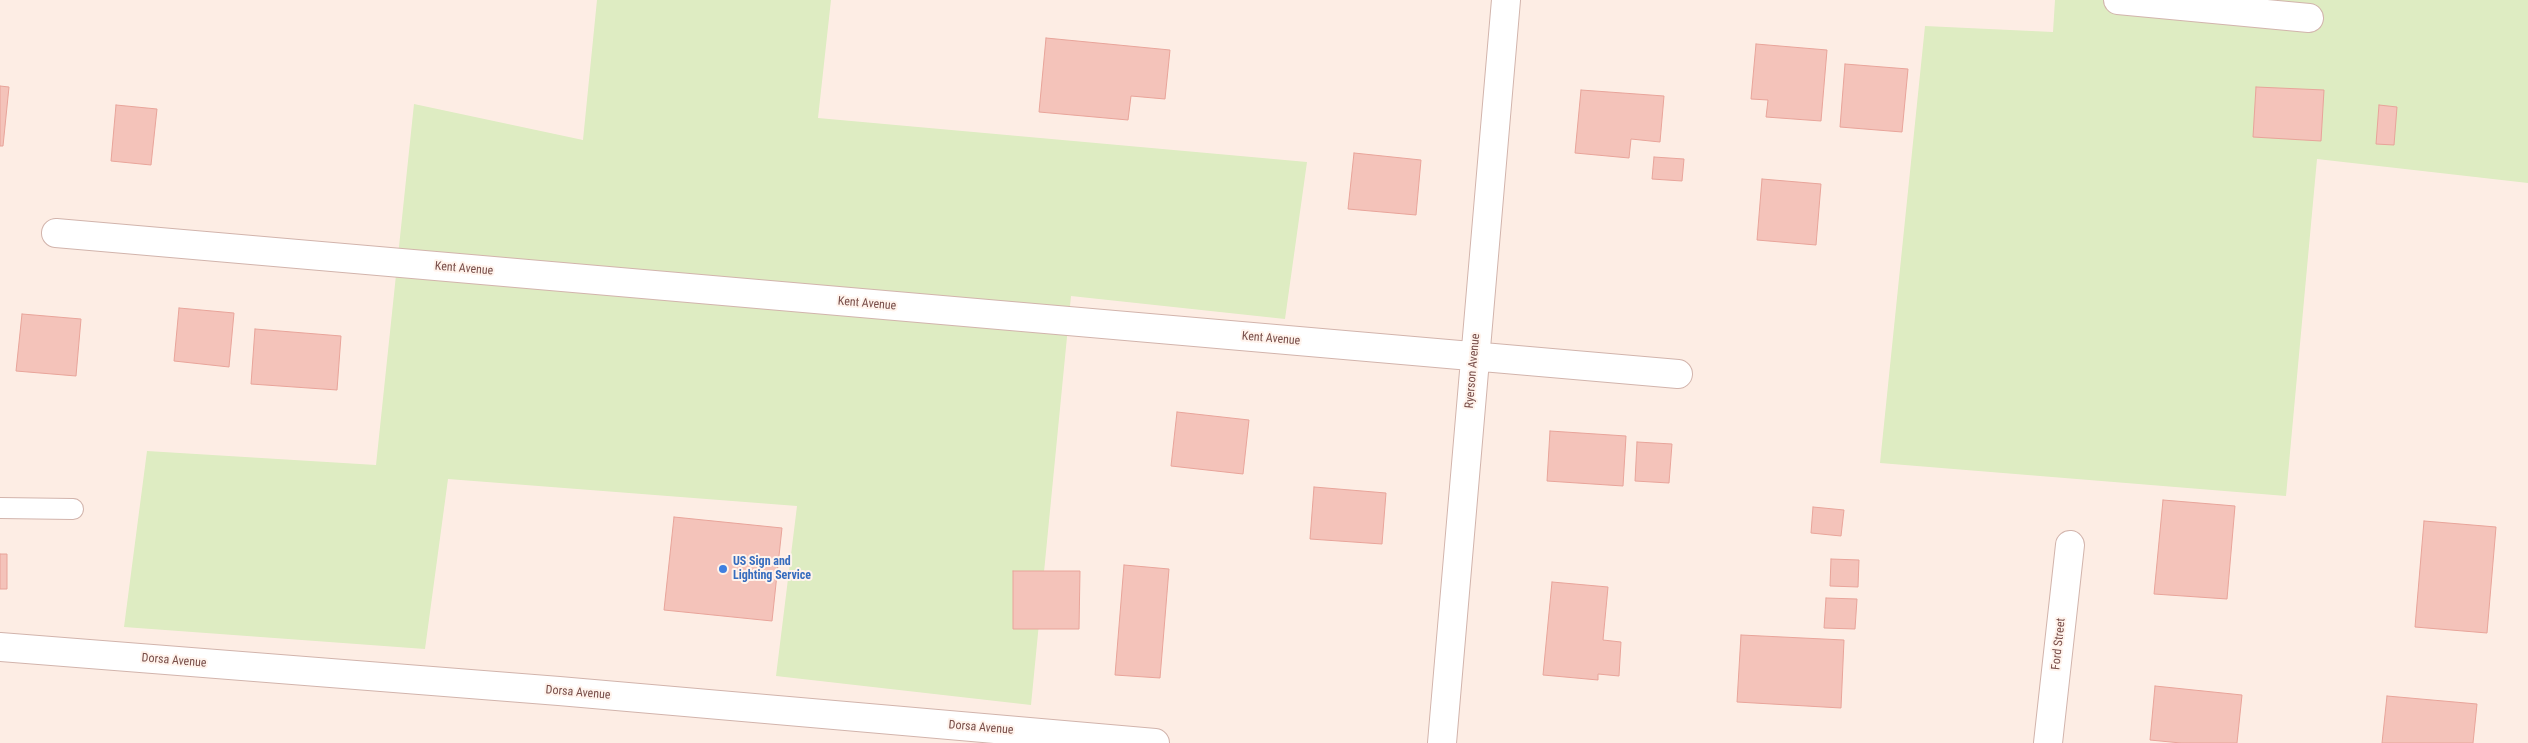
<!DOCTYPE html>
<html>
<head>
<meta charset="utf-8">
<style>
	body { margin:0 }
	canvas { display:block; background:#fdede4 }
</style>
</head>
<body>
<canvas width="2528" height="743"></canvas>
<script>
const g = document.querySelector('canvas').getContext('2d');
g.lineJoin = 'round';
function paint(path, color) {
  g.fillStyle = color;
  g.fill(path, 'evenodd');
}
function shape(rows) {
  const path = new Path2D();
  for (const r of rows) {
    path.moveTo(r[0], r[1]);
    for (let i = 2; i < r.length; i += 2) path.lineTo(r[i], r[i + 1]);
  }
  return path;
}
function strokePath(path, color, width, dash) {
  g.strokeStyle = color;
  g.lineWidth = width;
  g.lineCap = dash ? 'butt' : 'round';
  g.setLineDash(dash || []);
  g.stroke(path);
}
function write(font, color, halo, rows, align = 'center') {
  g.font = font + ' "Roboto Condensed",sans-serif';
  g.lineWidth = 4;
  g.setLineDash([]);
  g.textBaseline = 'middle';
  g.strokeStyle = halo;
  g.fillStyle = color;
  for (const [text, x, y, turn = 0] of rows) {
    g.save();
    g.translate(x, y);
    g.rotate((+turn || 0) * Math.PI / 180);
    g.textAlign = isNaN(turn) ? turn : align;
    if (halo) g.strokeText(text, 0, 0);
    g.fillText(text, 0, 0);
    g.restore();
  }
}
paint(shape([
	[597,0,831,0,818,118,1307,162,1285,319,1071,296,1031,705,776,676,797,506,448,479,425,649,124,627,147,451,376,465,414,104,583,140],
	[2055,0,2528,0,2528,183,2317,159,2286,496,1880,463,1925,26,2053,32]
]), '#deecc2');
const building = shape([
	[1046,38,1170,50,1165,99,1131,96,1128,120,1039,112,1046,38],
	[1756,44,1827,50,1821,121,1766,117,1768,100,1751,99,1756,44],
	[1845,64,1908,69,1902,132,1840,127,1845,64],
	[0,86,9,87,3,146,0,146,0,86],
	[2256,87,2324,90,2321,141,2253,137,2256,87],
	[1581,90,1664,96,1660,142,1631,139,1629,158,1575,153,1581,90],
	[116,105,157,109,151,165,111,161,116,105],
	[2379,105,2397,107,2394,145,2376,144,2379,105],
	[1354,153,1421,160,1416,215,1348,209,1354,153],
	[1654,157,1684,159,1682,181,1652,179,1654,157],
	[1762,179,1821,184,1816,245,1757,240,1762,179],
	[179,308,234,313,229,367,174,361,179,308],
	[22,314,81,319,76,376,16,371,22,314],
	[255,329,341,336,337,390,251,384,255,329],
	[1177,412,1249,420,1243,474,1171,466,1177,412],
	[1550,431,1626,436,1623,486,1547,481,1550,431],
	[1637,442,1672,444,1669,483,1635,481,1637,442],
	[1314,487,1386,493,1382,544,1310,539,1314,487],
	[2163,500,2235,506,2227,599,2154,594,2163,500],
	[1813,507,1844,510,1841,536,1811,533,1813,507],
	[674,517,782,528,772,621,664,610,674,517],
	[2424,521,2496,527,2487,633,2415,627,2424,521],
	[0,554,7,554,7,589,0,589,0,554],
	[1831,559,1859,560,1858,587,1830,586,1831,559],
	[1124,565,1169,569,1160,678,1115,675,1124,565],
	[1013,571,1080,571,1079,629,1013,629,1013,571],
	[1552,582,1608,587,1603,640,1621,642,1619,676,1598,674,1598,680,1543,675,1552,582],
	[1826,598,1857,599,1855,629,1824,628,1826,598],
	[1741,635,1844,640,1841,708,1737,702,1741,635],
	[2155,686,2242,695,2237,743,2181,743,2150,740,2155,686],
	[2387,696,2477,704,2473,743,2382,743,2387,696]
]);
paint(building, '#f4c3ba');
strokePath(building, '#e8a49a', 1);
const lane = shape([
	[0,508,73,509]
]);
const street = shape([
	[2118,0,2309,18],
	[56,233,1678,374],
	[0,647,559,691,1155,743],
	[1442,743,1506,0],
	[2048,743,2070,545]
]);
strokePath(lane, '#d2b4ac', 22);
strokePath(street, '#d2b4ac', 30);
strokePath(lane, '#fff', 20);
strokePath(street, '#fff', 28);
for (const [x, y, r, color] of [
	[723,569,5,"#3f7fe0"]
]) {
  const dot = new Path2D();
  dot.arc(x, y, r, 0, 2 * Math.PI);
  g.fillStyle = color;
  g.fill(dot);
  strokePath(dot, '#fff3ec', 2);
}
write('12px', '#784d48', '#fff3ec', [
	["Kent Avenue",464,269,5],
	["Kent Avenue",867,304,5],
	["Kent Avenue",1271,339,5],
	["Ryerson Avenue",1473,371,-85],
	["Ford Street",2059,644,-84],
	["Dorsa Avenue",174,661,5],
	["Dorsa Avenue",578,693,5],
	["Dorsa Avenue",981,728,5]
]);
write('bold 12px', '#366cbe', '#fff3ec', [
	["US Sign and",733,562],
	["Lighting Service",733,576]
], 'left');
</script>
</body>
</html>
